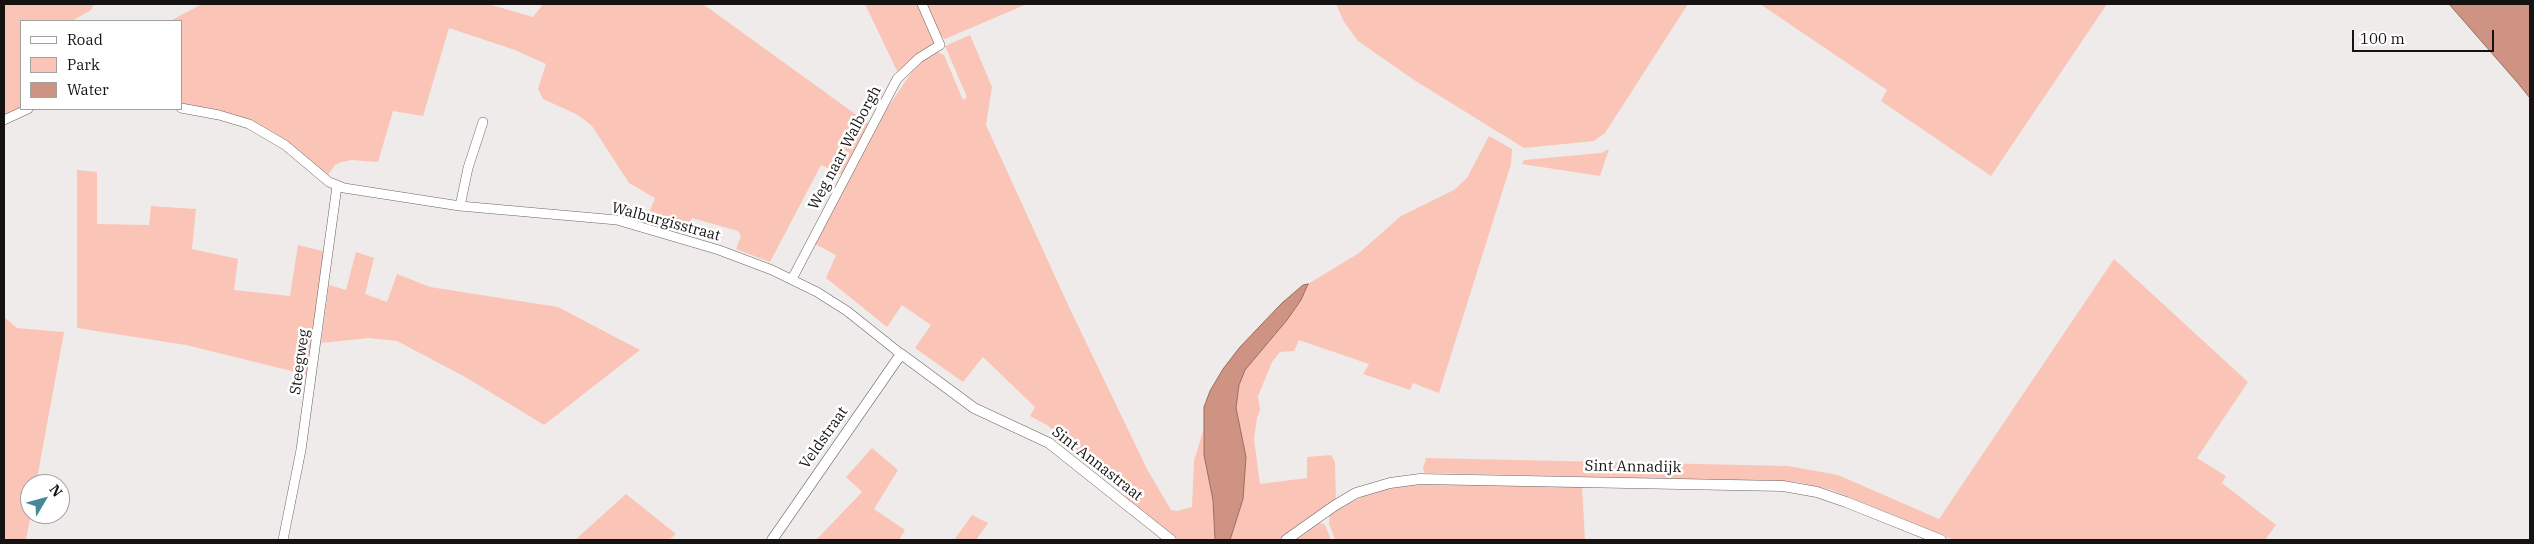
<!DOCTYPE html>
<html>
<head>
<meta charset="utf-8">
<style>
	body { margin:0 }
	#map { position:relative; width:2534px; height:544px; overflow:hidden; background:#efebea; font-family:"IBM Plex Serif",serif }
	canvas { display:block }
	.frame { position:absolute; inset:0; border:5px solid #141312; pointer-events:none }
	.legend { position:absolute; left:20px; top:20px; width:162px; height:90px; box-sizing:border-box; background:#fff; border:1px solid #a1a1a0; margin:0; padding:6px 9px; list-style:none; font-size:15px; color:#141312 }
	.legend li { display:flex; align-items:center; gap:10px; height:25px }
	.legend b { width:25px; border:1px solid #a1a1a0 }
	.north { position:absolute; left:20px; top:474px; width:50px; height:50px; box-sizing:border-box; background:#fff; border:1px solid #a1a1a0; border-radius:50%; rotate:53deg; font-size:14px; font-weight:700; line-height:20px; text-align:center; color:#141312 }
	.north::after { content:''; display:block; margin:auto; width:18px; height:22px; background:#458898; clip-path:polygon(50% 0,100% 100%,50% 72%,0 100%) }
	.scale { position:absolute; left:2352px; top:30px; width:142px; height:22px; box-sizing:border-box; border:2px solid #141312; border-top:0; padding-left:6px; font-size:15px; line-height:18px; white-space:nowrap; color:#141312; -webkit-text-stroke:4px #fff; paint-order:stroke }
</style>
</head>
<body>
<div id="map">
<canvas width="2534" height="544"></canvas>
<div class="frame"></div>
<ul class="legend">
<li><b style="height:6px;background:#fff"></b>Road</li>
<li><b style="height:14px;background:#fac5b6"></b>Park</li>
<li><b style="height:14px;background:#ce9382"></b>Water</li>
</ul>
<div class="north">N</div>
<div class="scale">100 m</div>
</div>
<script>
const g = document.querySelector('canvas').getContext('2d');
g.lineJoin = 'round';
function paint(path, color) {
  g.fillStyle = color;
  g.fill(path, 'evenodd');
}
function shape(rows) {
  const path = new Path2D();
  for (const r of rows) {
    path.moveTo(r[0], r[1]);
    for (let i = 2; i < r.length; i += 2) path.lineTo(r[i], r[i + 1]);
  }
  return path;
}
function strokePath(path, color, width, dash) {
  g.strokeStyle = color;
  g.lineWidth = width;
  g.lineCap = dash ? 'butt' : 'round';
  g.setLineDash(dash || []);
  g.stroke(path);
}
function write(font, color, halo, rows, align = 'center') {
  g.font = font + ' "IBM Plex Serif",serif';
  g.lineWidth = 5;
  g.setLineDash([]);
  g.textBaseline = 'middle';
  g.strokeStyle = halo;
  g.fillStyle = color;
  for (const [text, x, y, turn = 0] of rows) {
    g.save();
    g.translate(x, y);
    g.rotate((+turn || 0) * Math.PI / 180);
    g.textAlign = isNaN(turn) ? turn : align;
    if (halo) g.strokeText(text, 0, 0);
    g.fillText(text, 0, 0);
    g.restore();
  }
}
paint(shape([
	[4,4,94,4,91,10,72,21,21,21,21,108,4,116],
	[202,4,488,4,533,17,543,4,703,4,869,124,843,175,821,165,770,262,736,249,741,236,738,231,692,218,685,234,645,223,655,198,629,183,592,126,578,115,543,99,538,89,546,64,515,50,449,28,423,116,393,111,378,162,351,160,342,162,335,165,328,175,279,136,247,120,211,109,181,104,181,21,170,21],
	[865,4,917,4,934,40,933,47,898,73],
	[925,4,1027,4,945,39,940,35],
	[1336,4,1688,4,1605,133,1594,141,1524,148,1414,80,1358,41,1344,22],
	[1760,4,2107,4,1991,176,1881,101,1887,90],
	[970,35,992,87,986,125,1069,307,1147,469,1171,510,1177,511,1192,507,1194,461,1203,431,1204,455,1213,500,1215,540,1179,540,1175,538,1126,499,1126,492,1123,488,1047,425,1030,416,1035,407,983,357,963,382,915,348,931,325,902,305,887,327,826,278,836,255,813,243,878,122,919,61,935,51,944,55,963,100,967,97,945,46],
	[1489,136,1512,149,1511,164,1439,393,1413,383,1410,390,1363,374,1369,364,1299,340,1294,351,1280,352,1272,362,1258,396,1260,410,1257,418,1254,439,1260,484,1307,478,1307,457,1331,455,1335,462,1336,500,1278,540,1230,540,1243,499,1246,457,1236,408,1239,385,1245,370,1287,320,1301,300,1308,284,1359,253,1401,216,1454,190,1467,178],
	[1609,149,1600,176,1522,164,1524,160,1601,153],
	[77,170,97,172,97,224,149,225,151,206,196,209,192,249,238,259,234,290,290,296,298,245,326,252,308,375,186,345,77,328],
	[356,252,374,258,365,294,387,302,397,274,430,287,558,307,640,350,544,425,467,378,397,341,369,338,321,343,329,285,346,290],
	[2114,259,2248,382,2197,458,2226,476,2222,483,2276,525,2265,540,1954,540,1832,490,1797,482,1425,473,1423,469,1426,458,1788,466,1838,475,1939,519],
	[4,317,17,328,64,332,36,484,30,484,31,514,26,540,4,540],
	[872,448,898,470,874,509,905,530,899,540,816,540,862,492,846,477],
	[1416,483,1582,486,1585,540,1335,540,1329,523,1330,513,1375,490],
	[626,494,676,534,669,540,575,540],
	[972,515,988,523,976,540,954,540],
	[1318,522,1325,525,1331,540,1293,540]
]), '#fac5b6');
const water = shape([
	[2449,4,2530,4,2530,98,2517,82,2449,4],
	[1308,284,1301,300,1287,320,1245,370,1239,385,1236,408,1246,457,1243,499,1230,540,1215,540,1213,500,1204,455,1204,407,1210,391,1223,369,1240,347,1282,303,1303,285,1308,284]
]);
paint(water, '#ce9382');
strokePath(water, '#966d60', 1);
const minor = shape([
	[181,108,219,115,249,124,285,145,329,182,344,188,460,206,617,220,719,250,772,270,817,292,847,311,901,354],
	[4,120,28,109],
	[460,206,468,168,483,122],
	[792,279,897,79,919,58,940,45,922,4],
	[283,540,301,450,337,186]
]);
const tertiary = shape([
	[772,540,901,354,974,408,1049,443,1171,540],
	[1286,540,1334,506,1356,493,1390,483,1420,479,1783,486,1817,492,1846,502,1941,540]
]);
strokePath(minor, '#686564', 10);
strokePath(tertiary, '#686564', 11);
strokePath(minor, '#fff', 9);
strokePath(tertiary, '#fff', 10);
write('15px', '#141312', '#fff', [
	["Weg naar Walborgh",845,148,-62],
	["Walburgisstraat",666,222,15],
	["Steegweg",300,362,-82],
	["Veldstraat",824,438,-55],
	["Sint Annastraat",1097,464,38],
	["Sint Annadijk",1633,467,1]
]);
</script>
</body>
</html>
